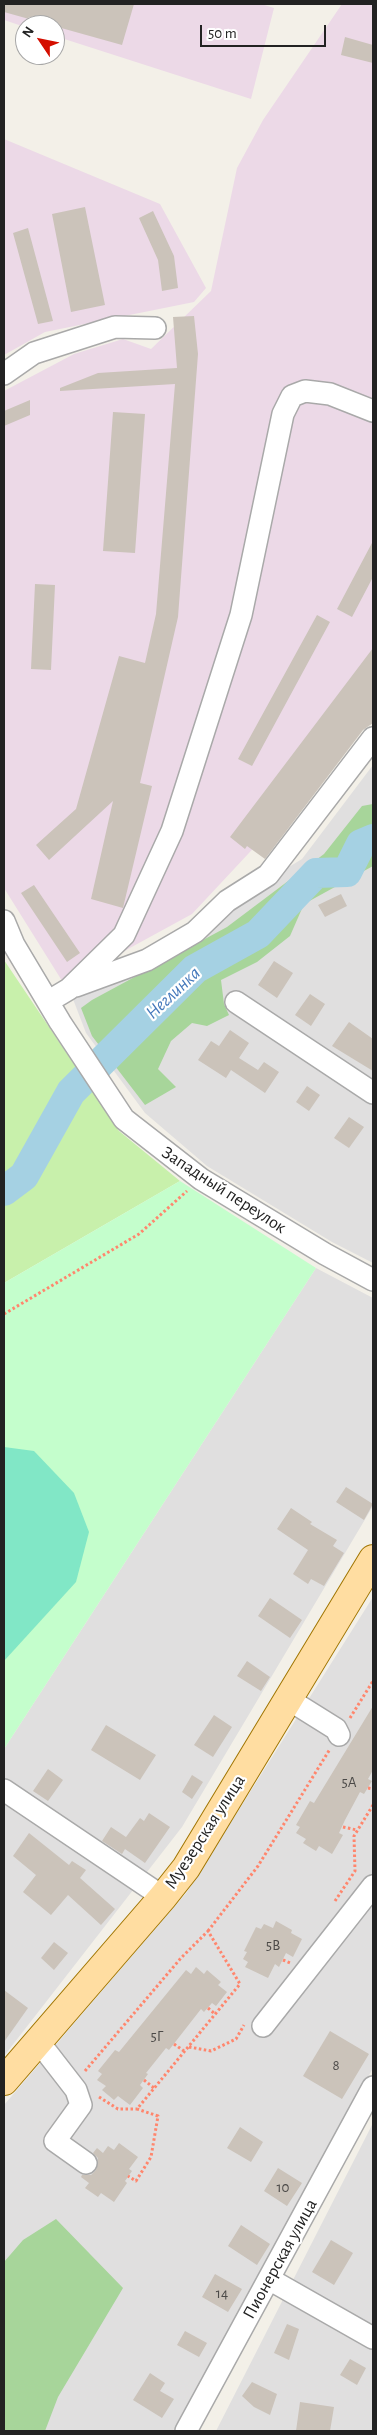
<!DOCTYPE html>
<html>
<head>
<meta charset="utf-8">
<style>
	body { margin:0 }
	#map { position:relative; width:377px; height:2435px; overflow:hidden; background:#f3f0e8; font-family:"Alegreya Sans",sans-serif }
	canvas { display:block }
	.frame { position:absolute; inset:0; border:5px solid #222; pointer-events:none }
	.north { position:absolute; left:15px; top:15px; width:50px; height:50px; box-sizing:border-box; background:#fff; border:1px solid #a7a7a7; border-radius:50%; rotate:304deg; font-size:14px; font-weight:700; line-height:20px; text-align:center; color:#222 }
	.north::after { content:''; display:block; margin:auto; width:18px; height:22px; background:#d40e00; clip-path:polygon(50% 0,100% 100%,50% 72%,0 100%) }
	.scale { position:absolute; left:200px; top:25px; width:126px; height:22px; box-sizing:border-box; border:2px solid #222; border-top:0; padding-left:6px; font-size:15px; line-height:18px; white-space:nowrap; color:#222; -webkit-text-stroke:4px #fff; paint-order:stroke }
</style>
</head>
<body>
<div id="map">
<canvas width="377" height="2435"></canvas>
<div class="frame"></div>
<div class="north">N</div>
<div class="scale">50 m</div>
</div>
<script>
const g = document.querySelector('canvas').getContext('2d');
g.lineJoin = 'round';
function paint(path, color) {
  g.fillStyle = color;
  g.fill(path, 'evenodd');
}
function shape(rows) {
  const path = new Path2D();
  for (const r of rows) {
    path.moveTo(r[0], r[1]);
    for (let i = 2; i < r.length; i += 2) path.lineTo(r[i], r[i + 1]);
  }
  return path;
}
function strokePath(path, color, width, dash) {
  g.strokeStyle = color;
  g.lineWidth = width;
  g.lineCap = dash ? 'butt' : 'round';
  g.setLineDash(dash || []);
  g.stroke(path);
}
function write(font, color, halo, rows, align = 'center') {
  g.font = font + ' "Alegreya Sans",sans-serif';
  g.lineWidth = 4.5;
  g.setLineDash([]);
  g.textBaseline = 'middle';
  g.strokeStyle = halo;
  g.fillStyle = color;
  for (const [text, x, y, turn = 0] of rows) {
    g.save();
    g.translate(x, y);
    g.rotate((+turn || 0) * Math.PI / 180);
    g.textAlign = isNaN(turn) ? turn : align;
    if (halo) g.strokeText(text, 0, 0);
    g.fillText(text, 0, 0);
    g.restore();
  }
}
paint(shape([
	[373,765,373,1263,332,1242,207,1166,145,1113,86,1033,73,999,302,859],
	[316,1268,373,1298,373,1506,182,1827,4,2056,4,1749],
	[373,1597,373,2068,173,2431,4,2431,4,2105,187,1892],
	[373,2123,373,2431,216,2431]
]), '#e0dfdf');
paint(shape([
	[4,4,261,4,274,8,251,99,55,36,55,25,25,27,4,20],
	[342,4,373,4,373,709,291,808,192,914,64,984,4,888,4,391,74,354,123,339,151,349,211,291,237,168,263,120],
	[4,139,160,204,206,288,194,302,45,332,4,355]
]), '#ecd9e7');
paint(shape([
	[4,960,119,1131,180,1181,4,1283]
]), '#c8f0ab');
paint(shape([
	[373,804,373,866,304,904,290,936,257,962,221,980,224,1004,229,1015,207,1026,192,1023,171,1041,158,1069,176,1087,145,1105,92,1036,81,1008,92,1000,227,927,324,854,362,806],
	[56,2219,123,2288,58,2397,45,2431,4,2431,4,2262,23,2240]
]), '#a7d59a');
paint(shape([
	[180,1181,316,1268,4,1749,4,1283]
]), '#c4fecc');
paint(shape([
	[4,1447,34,1451,74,1493,89,1532,76,1582,4,1661]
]), '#81e7c6');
strokePath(shape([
	[4,1191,24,1176,71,1092,195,969,258,934,316,873,347,872,361,844,373,839]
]), '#a5d1e3', 30);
paint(shape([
	[4,4,134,4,122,45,4,12],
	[345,37,373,45,373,63,341,55],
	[85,207,105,305,71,312,52,214],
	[153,211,174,256,178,288,162,291,158,260,139,218],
	[28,228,53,321,38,324,13,233],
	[194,316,198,354,178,617,140,783,152,786,123,908,91,899,113,801,49,860,36,845,76,809,119,656,145,663,156,614,175,384,60,391,60,388,98,373,177,368,173,317],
	[30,400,30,415,4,426,4,411],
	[113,412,145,414,135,553,103,551],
	[373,541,373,577,352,617,337,609],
	[35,584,55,585,51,670,31,669],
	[317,615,330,622,252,766,238,759],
	[373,648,373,723,363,730,265,859,247,846,245,849,230,837],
	[34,885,80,953,67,962,21,893],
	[341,894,347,906,325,917,318,905],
	[274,961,293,973,277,998,258,985],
	[310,994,325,1004,311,1026,295,1015],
	[349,1022,373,1039,373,1071,332,1046],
	[230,1030,249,1043,239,1058,258,1070,264,1062,279,1072,265,1093,231,1070,226,1078,198,1060,211,1041,219,1046],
	[307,1086,320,1095,309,1111,296,1102],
	[349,1117,364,1127,349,1148,334,1138],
	[346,1487,373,1504,364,1520,336,1502],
	[291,1508,312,1522,310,1524,337,1540,333,1546,344,1553,324,1586,311,1579,308,1584,293,1574,308,1550,277,1529],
	[270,1598,302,1620,290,1638,258,1616],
	[247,1661,270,1677,261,1691,237,1676],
	[373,1706,373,1770,368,1779,372,1781,364,1794,360,1792,345,1820,339,1833,343,1835,332,1854,319,1846,316,1851,303,1843,306,1839,296,1833,300,1827,296,1825,310,1801,314,1803],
	[214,1715,232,1727,213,1757,194,1745],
	[106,1725,156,1755,140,1780,91,1750],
	[48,1769,63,1780,48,1801,33,1791],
	[192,1775,203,1782,192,1799,182,1792],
	[149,1813,170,1827,145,1863,125,1849,122,1854,102,1841,111,1827,126,1837,140,1818,144,1821],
	[29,1833,69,1865,72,1861,86,1870,80,1878,115,1909,101,1925,68,1895,51,1915,23,1892,36,1875,13,1856],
	[276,1921,292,1930,291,1933,302,1939,293,1957,286,1953,279,1967,275,1964,268,1978,245,1967,248,1962,243,1959,247,1952,244,1951,256,1927,261,1929,264,1924,273,1928],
	[54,1942,68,1953,54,1970,41,1958],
	[196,1967,204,1974,207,1970,221,1982,218,1985,227,1992,216,2006,212,2003,204,2012,201,2009,169,2050,166,2048,146,2073,148,2074,140,2085,143,2088,130,2105,118,2096,114,2100,102,2090,106,2086,97,2080,102,2074,98,2071,115,2050,119,2052,186,1970,191,1974],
	[4,1990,28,2008,4,2042],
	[330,2031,369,2054,342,2099,303,2076],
	[240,2127,263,2142,251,2162,227,2148],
	[119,2143,138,2157,129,2169,132,2171,125,2181,127,2183,114,2202,101,2193,98,2197,85,2188,89,2183,81,2177,82,2175,91,2175,96,2170,98,2158,93,2153,97,2148,103,2153,108,2146,114,2150],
	[278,2168,302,2183,287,2206,264,2191],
	[241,2225,270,2244,257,2265,228,2246],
	[331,2240,353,2253,334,2285,312,2272],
	[215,2274,242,2289,228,2312,202,2297],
	[287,2324,299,2329,289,2360,274,2353],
	[185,2331,207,2343,199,2357,177,2345],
	[350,2359,366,2368,357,2385,340,2375],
	[150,2373,165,2383,160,2391,174,2399,162,2418,133,2400],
	[252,2382,277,2394,270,2415,254,2407,242,2396],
	[300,2402,334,2407,330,2431,296,2431]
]), '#cbc3ba');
const minor = shape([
	[4,374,34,353,115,327,155,328],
	[4,921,14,945,60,1022,124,1119,201,1179,325,1254,373,1280],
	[76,986,147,960,195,932,227,901,268,875,373,738],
	[49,1001,69,989,124,935,172,831,241,615,283,414,292,396,305,391,330,394,373,411],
	[236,1002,373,1093],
	[288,1699,336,1729,339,1735],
	[4,1790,163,1897],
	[263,2026,373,1886],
	[38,2041,76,2090,81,2105,55,2141,86,2163],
	[269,2279,373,2338],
	[186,2431,373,2087]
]);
const major = shape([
	[4,2081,163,1897,186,1868,373,1559]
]);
strokePath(minor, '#a9a9a9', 24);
strokePath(major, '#a07500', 30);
strokePath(shape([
	[4,1314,139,1234,187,1191],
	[350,1718,373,1681],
	[368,1788,373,1789],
	[343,1827,357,1830],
	[335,1901,355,1871,354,1836,373,1805],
	[208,1931,258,1866,330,1749],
	[283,1960,290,1963],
	[208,2008,215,2014],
	[174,2044,184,2051],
	[189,2047,211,2051,236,2039,244,2025],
	[85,2071,181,1958,208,1931,240,1984,137,2109,158,2116,151,2157,136,2181,128,2176],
	[144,2080,154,2088],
	[99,2097,118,2109,137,2109]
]), '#ff866d', 3, [2.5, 2.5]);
strokePath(minor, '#fff', 21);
strokePath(major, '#ffdda1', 28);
write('15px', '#4c4a48', null, [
	["5А",349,1782],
	["5В",273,1945],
	["5Г",157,2036],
	["8",336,2065],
	["10",283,2187],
	["14",222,2293]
]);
write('18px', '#222', '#fff', [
	["Западный переулок",224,1190,33],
	["Муезерская улица",205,1832,-57],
	["Пионерская улица",280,2259,-61]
]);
write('italic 19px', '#4478bb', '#fff', [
	["Неглинка",173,993,-43]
]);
</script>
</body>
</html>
